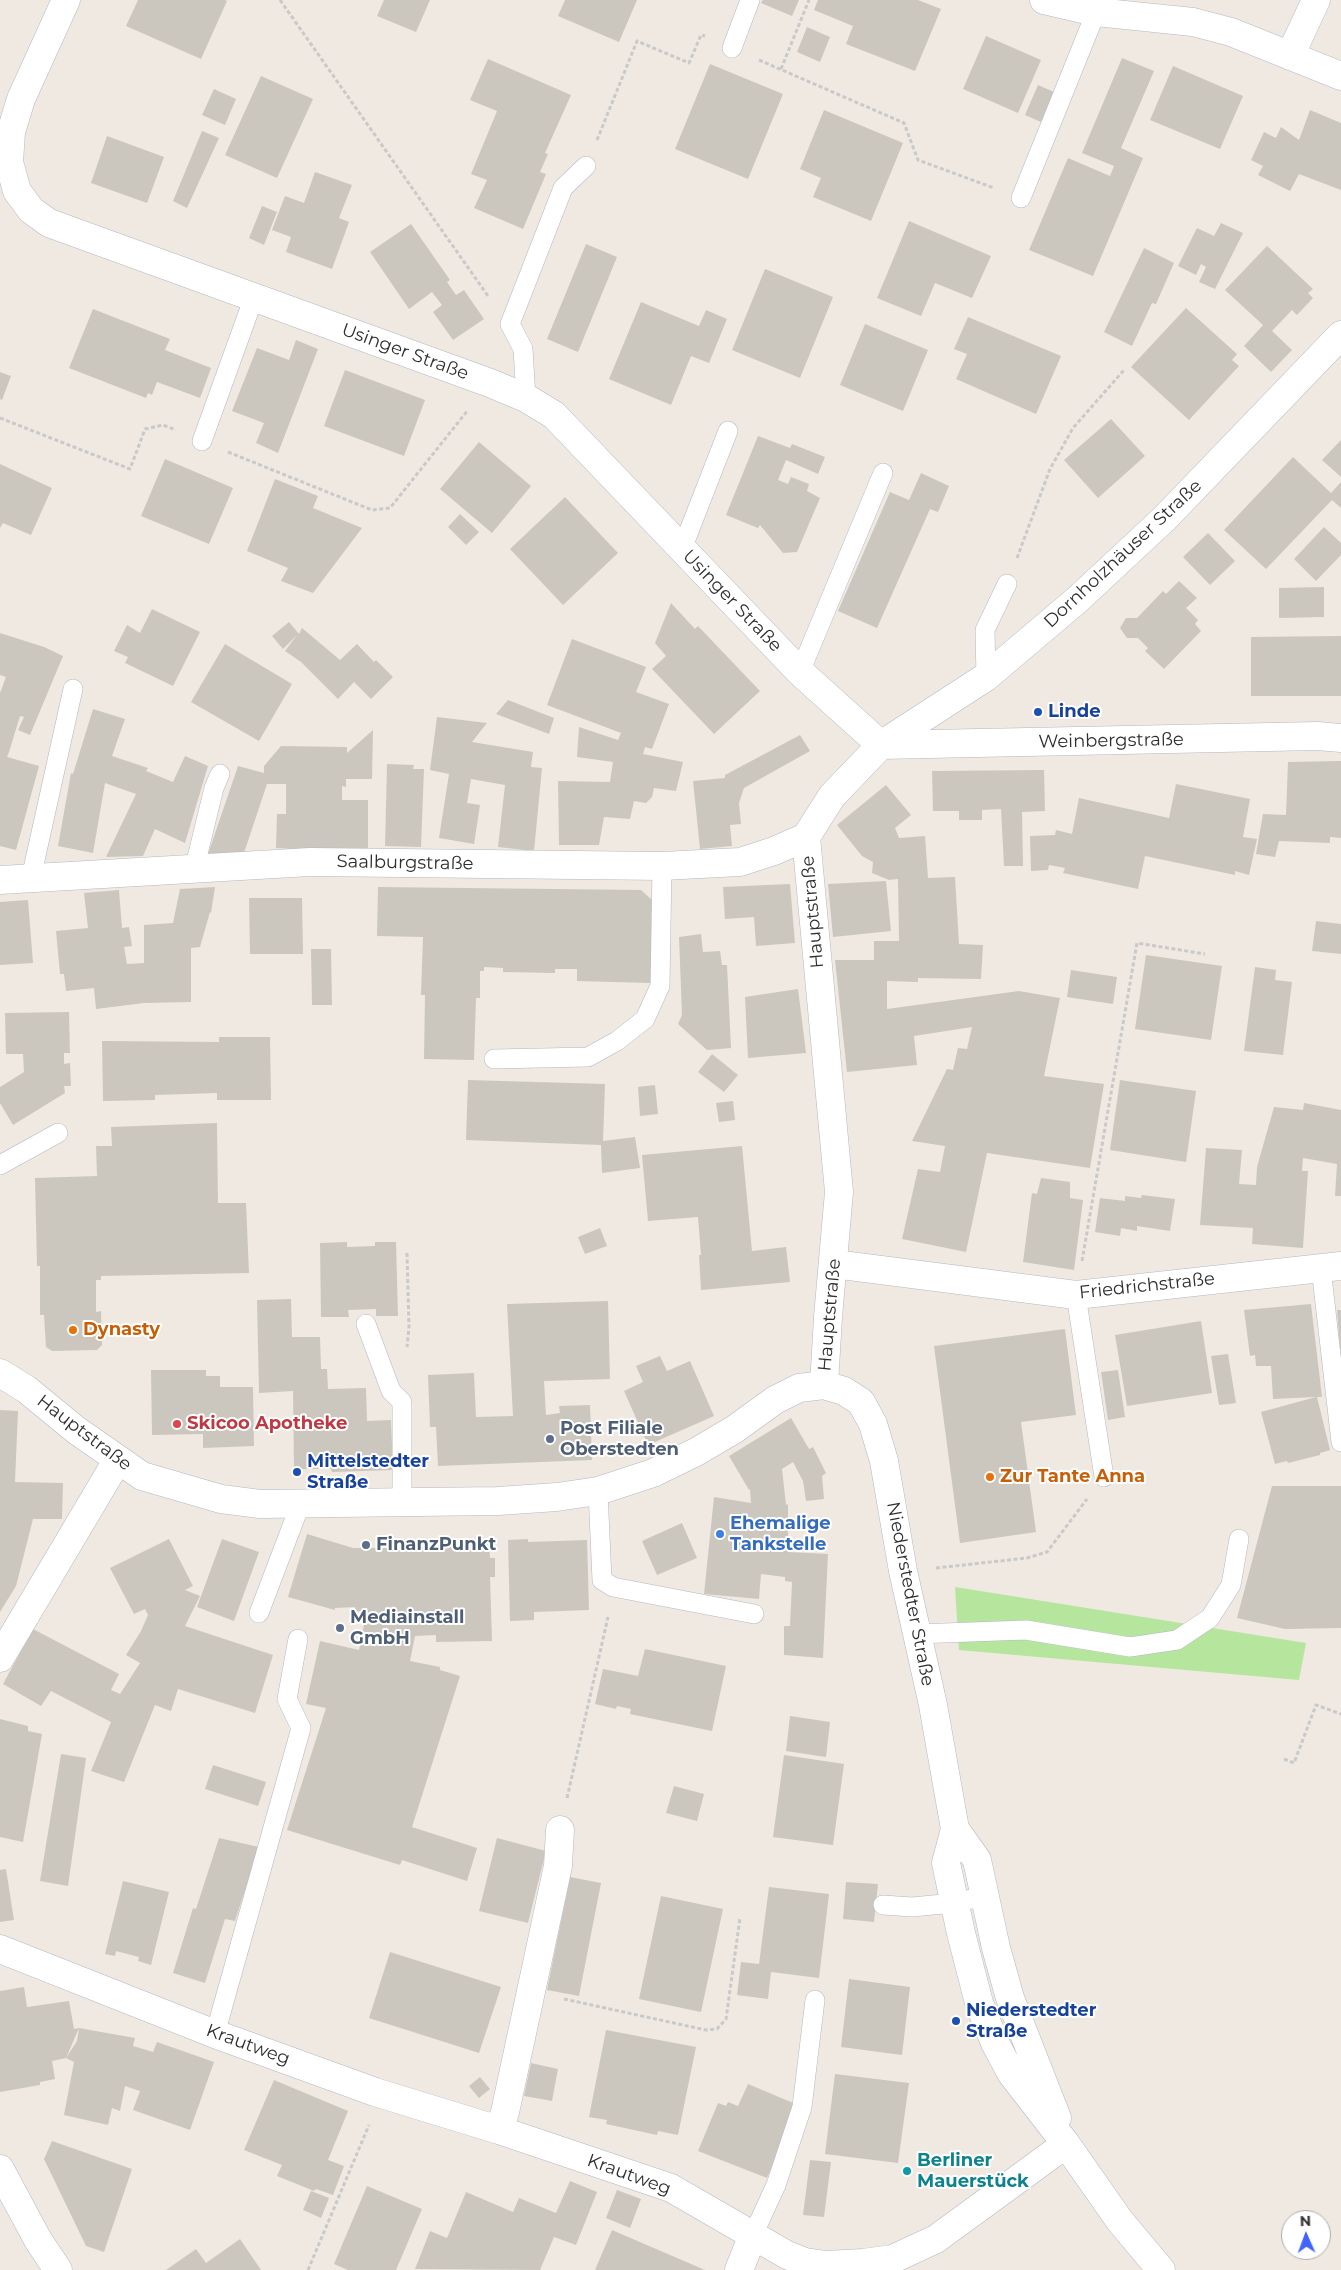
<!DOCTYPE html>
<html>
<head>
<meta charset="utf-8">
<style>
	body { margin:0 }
	#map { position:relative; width:1341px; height:2270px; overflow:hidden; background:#efe9e1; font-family:Montserrat,sans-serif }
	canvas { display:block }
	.north { position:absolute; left:1281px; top:2210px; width:50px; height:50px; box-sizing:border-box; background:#fff; border:1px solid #ababab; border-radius:50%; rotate:358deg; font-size:14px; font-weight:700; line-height:20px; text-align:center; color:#2e2e2e }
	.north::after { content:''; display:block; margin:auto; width:18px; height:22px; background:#4264fb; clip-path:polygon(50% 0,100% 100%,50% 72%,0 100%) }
</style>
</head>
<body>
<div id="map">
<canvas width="1341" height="2270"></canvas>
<div class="north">N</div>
</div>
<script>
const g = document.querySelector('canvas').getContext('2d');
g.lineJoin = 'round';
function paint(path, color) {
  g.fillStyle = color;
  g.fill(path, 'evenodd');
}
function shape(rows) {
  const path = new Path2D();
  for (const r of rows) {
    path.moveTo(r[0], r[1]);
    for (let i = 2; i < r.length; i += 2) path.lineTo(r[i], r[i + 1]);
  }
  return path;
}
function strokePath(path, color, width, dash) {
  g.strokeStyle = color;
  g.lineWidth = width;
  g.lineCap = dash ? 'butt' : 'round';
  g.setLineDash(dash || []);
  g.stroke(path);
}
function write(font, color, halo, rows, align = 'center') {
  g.font = font + ' Montserrat,sans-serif';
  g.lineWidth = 4;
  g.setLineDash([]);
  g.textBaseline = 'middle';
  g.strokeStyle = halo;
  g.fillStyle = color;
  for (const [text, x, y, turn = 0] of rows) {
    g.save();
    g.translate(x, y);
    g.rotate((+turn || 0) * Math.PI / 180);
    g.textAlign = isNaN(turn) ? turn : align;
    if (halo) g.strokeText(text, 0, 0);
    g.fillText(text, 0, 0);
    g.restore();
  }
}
paint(shape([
	[955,1587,1306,1643,1299,1680,959,1650]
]), '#b6e59e');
paint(shape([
	[138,0,225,0,227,1,201,59,126,26],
	[384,0,430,0,416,32,377,16],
	[565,0,637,0,619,42,558,16],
	[763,0,799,0,792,16,761,3],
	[818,0,918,0,941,9,915,71,846,44,853,26,814,10],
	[807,27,830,37,820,62,797,52],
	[986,36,1041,60,1018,113,963,89],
	[1122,58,1154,71,1121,148,1143,158,1093,276,1029,250,1068,158,1110,176,1114,166,1082,153],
	[488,59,571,95,545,153,548,154,540,172,546,174,523,229,474,208,487,180,471,174,497,111,470,100],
	[710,64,783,94,748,179,675,149],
	[1173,66,1243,96,1220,149,1150,120],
	[261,76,313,99,277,178,225,155],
	[1038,85,1054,92,1041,122,1025,115],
	[214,89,236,99,225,125,202,115],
	[824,110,903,143,871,221,813,197,821,178,800,169],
	[1310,110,1341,123,1341,190,1299,174,1290,191,1258,175,1263,166,1251,160,1264,132,1276,138,1281,127,1299,140],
	[202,131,219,138,187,208,173,201],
	[107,136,164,157,147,203,91,183],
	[315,172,352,185,339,218,349,222,332,269,286,252,291,237,272,230,285,196,304,203],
	[262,206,277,212,264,245,249,238],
	[909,221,991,256,972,298,935,283,921,316,877,298],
	[1221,223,1243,233,1215,289,1199,282,1206,267,1201,264,1196,275,1178,266,1197,228,1214,236],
	[411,224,450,280,447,282,456,295,464,290,484,319,453,340,433,312,442,305,432,292,409,309,370,252],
	[586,244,617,257,578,352,547,339],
	[1267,246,1313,289,1308,293,1313,298,1297,315,1292,310,1272,331,1292,350,1271,372,1244,346,1263,325,1225,290],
	[1144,248,1174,263,1156,304,1152,303,1132,346,1104,332],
	[765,269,833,297,800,378,732,350],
	[641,302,699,326,706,310,727,319,709,363,691,356,671,405,609,379],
	[1186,308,1237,354,1232,360,1239,366,1189,420,1131,367],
	[93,309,170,339,165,350,211,368,200,398,157,382,152,395,148,393,146,398,69,368],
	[968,317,1061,356,1036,414,956,379,967,354,954,349],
	[865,324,928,350,903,411,840,385],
	[296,340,318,349,278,453,256,443,264,423,232,411,257,348,289,360],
	[345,370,425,400,404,456,324,426],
	[0,372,11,376,2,400,0,399],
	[1111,419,1145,456,1098,498,1064,460],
	[758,436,790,448,792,444,825,457,818,474,786,460,778,480,788,484,791,477,809,484,807,491,820,498,797,552,783,553,760,525,758,528,726,515],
	[1341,440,1341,477,1322,460],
	[479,442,531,486,492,533,440,489],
	[1293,457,1331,493,1341,482,1341,508,1332,500,1266,569,1224,530],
	[165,459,233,488,209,544,141,516],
	[0,464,52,488,31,535,3,523,0,528],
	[921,473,949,486,938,512,930,509,877,628,838,611,890,492,909,500],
	[275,479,318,496,313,508,362,528,313,593,281,581,288,568,247,551],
	[565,497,618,553,563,605,510,549],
	[460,514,479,532,466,545,448,527],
	[1324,527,1341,543,1341,555,1316,581,1294,559],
	[1208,533,1235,561,1210,585,1183,557],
	[1179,581,1197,598,1186,608,1198,620,1195,624,1201,631,1164,669,1145,651,1148,648,1138,638,1127,638,1120,628,1126,618,1137,618,1163,591,1166,594],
	[1324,587,1324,617,1279,618,1279,588],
	[671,603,695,629,698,626,760,691,714,734,652,669,666,656,655,643],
	[152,609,200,632,173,686,125,663,128,657,114,651,127,625,140,633],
	[289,622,299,634,302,628,340,660,357,644,374,662,376,660,393,677,371,699,354,682,338,699,301,662,285,651,297,635,283,649,272,636],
	[0,633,44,647,63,656,30,735,18,730,24,717,20,716,9,752,7,757,39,766,16,850,0,846,0,693,6,677,0,675],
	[1341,636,1341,696,1251,696,1251,637],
	[572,639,646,667,636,692,669,704,652,749,645,747,643,754,683,762,676,791,654,788,652,797,646,803,634,801,630,819,604,817,599,845,559,845,558,781,610,782,613,762,577,757,579,727,618,740,621,733,547,705],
	[225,644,292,684,259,741,191,702],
	[508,700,554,718,549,734,496,714],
	[93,709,125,719,112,756,148,768,146,771,173,782,185,756,208,766,185,843,155,829,143,856,106,857,136,794,105,783,93,853,58,846,71,773,73,774],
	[437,717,487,723,472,742,533,752,531,767,542,768,534,851,498,847,505,785,471,779,467,803,480,805,474,844,439,838,449,774,430,770],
	[373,730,372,779,346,779,346,787,342,786,342,800,368,800,368,853,276,848,277,814,286,814,286,784,267,784,244,853,208,854,238,766,264,773,264,766,281,746,347,747,347,753],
	[800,735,810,751,744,788,739,803,741,824,730,825,732,846,700,849,693,781,725,778,725,775],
	[1341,761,1341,838,1330,837,1330,843,1279,841,1275,857,1256,854,1263,814,1286,815,1288,762],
	[387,764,414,765,413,769,424,769,421,847,385,846],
	[1044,770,1045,811,1022,812,1023,866,1004,866,1001,809,982,810,982,820,959,820,959,811,933,811,932,771],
	[1176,784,1250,799,1243,837,1257,839,1249,875,1235,871,1235,875,1145,856,1138,889,1063,873,1065,868,1049,865,1048,870,1031,871,1030,836,1055,835,1056,830,1072,834,1079,798,1169,818],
	[886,785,911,815,895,828,899,838,925,836,928,878,955,877,959,944,983,945,981,979,918,978,918,982,887,981,887,1009,1019,991,1060,998,1044,1076,1104,1084,1090,1168,987,1153,966,1252,902,1239,918,1169,940,1172,945,1146,912,1141,947,1069,953,1070,958,1048,967,1049,972,1027,914,1036,917,1065,847,1072,835,960,874,960,874,941,899,941,898,879,889,880,872,873,873,862,862,856,837,825],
	[886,881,891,931,833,937,828,884],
	[790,884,795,943,756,946,754,917,725,919,723,887],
	[215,887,211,913,210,912,200,947,191,948,191,1002,144,1003,96,1009,94,988,66,991,64,974,60,974,56,931,88,928,84,893,119,890,122,928,129,927,132,946,124,947,127,964,144,963,144,925,173,923,180,889],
	[378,887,641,890,652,900,651,983,577,981,577,969,555,969,555,973,503,972,503,968,484,967,484,971,480,971,480,998,476,998,474,1060,424,1059,425,995,421,995,423,937,377,936],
	[249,898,302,898,303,954,250,954],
	[28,900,33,963,0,965,0,902],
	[1316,921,1341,924,1341,954,1312,951],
	[701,934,703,952,720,951,722,965,727,965,731,1048,707,1050,678,1024,682,1015,679,937],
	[311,949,331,949,332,1005,312,1005],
	[1146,955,1222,966,1211,1040,1135,1029],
	[1255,967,1276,970,1275,980,1292,982,1283,1055,1244,1051],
	[1071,970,1117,977,1113,1004,1067,997],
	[798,989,806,1053,748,1058,745,997],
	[69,1012,70,1053,64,1053,64,1064,70,1063,71,1086,64,1086,65,1093,13,1125,0,1103,0,1087,24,1072,23,1054,6,1054,5,1013],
	[219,1037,270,1037,271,1100,217,1100,217,1093,155,1095,155,1100,103,1101,102,1041,219,1042],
	[712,1054,738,1075,724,1092,698,1072],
	[468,1080,605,1084,603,1141,635,1137,640,1168,602,1173,601,1145,466,1140],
	[1120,1080,1196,1091,1186,1162,1110,1150],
	[655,1085,658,1114,640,1116,638,1087],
	[733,1101,735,1120,719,1122,716,1103],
	[1304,1103,1341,1110,1341,1196,1335,1196,1337,1164,1303,1158,1302,1171,1308,1171,1303,1248,1252,1244,1253,1228,1200,1225,1206,1148,1242,1150,1239,1184,1256,1185,1257,1167,1274,1107,1303,1110],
	[217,1123,218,1203,246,1203,249,1273,101,1276,101,1280,96,1280,96,1312,101,1311,102,1345,97,1350,52,1351,46,1347,44,1315,40,1315,40,1266,37,1266,35,1178,97,1176,96,1146,112,1146,111,1127],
	[742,1146,752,1251,786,1247,790,1282,701,1290,699,1255,701,1255,698,1217,648,1221,642,1155],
	[1041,1178,1070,1182,1070,1198,1083,1200,1074,1270,1023,1262,1032,1193,1037,1194],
	[1142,1195,1175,1199,1170,1231,1137,1226,1137,1231,1121,1228,1120,1236,1095,1232,1100,1198,1125,1201,1125,1196,1141,1198],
	[600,1228,607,1246,585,1254,578,1237],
	[347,1242,347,1247,375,1246,375,1242,396,1242,398,1316,376,1316,376,1309,348,1310,349,1317,321,1317,320,1243],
	[291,1299,292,1337,320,1337,321,1369,327,1369,328,1389,366,1388,367,1421,391,1420,393,1470,332,1472,331,1469,294,1469,293,1391,259,1393,257,1300],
	[608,1301,610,1379,544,1381,546,1415,560,1413,559,1406,590,1405,592,1460,438,1466,436,1427,430,1427,428,1375,474,1373,476,1417,513,1416,507,1304],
	[1311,1304,1322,1397,1317,1397,1330,1450,1320,1453,1320,1455,1288,1463,1287,1461,1275,1464,1261,1412,1316,1397,1273,1399,1271,1366,1256,1366,1255,1355,1250,1356,1244,1310],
	[1337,1310,1341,1310,1341,1349,1340,1349],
	[1201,1321,1212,1393,1127,1406,1115,1335],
	[1065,1329,1076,1415,1021,1422,1036,1532,960,1543,934,1346],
	[1228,1354,1236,1403,1219,1405,1211,1356],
	[660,1356,667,1371,690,1361,714,1416,648,1445,624,1391,643,1382,636,1366],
	[151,1370,206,1370,206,1376,220,1376,220,1387,253,1387,254,1446,203,1448,203,1434,152,1435],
	[1118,1370,1125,1417,1108,1420,1101,1372],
	[0,1410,18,1411,15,1482,63,1483,62,1519,33,1519,16,1586,0,1612],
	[791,1418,809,1449,813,1447,826,1473,822,1476,824,1499,806,1501,803,1481,793,1462,782,1469,786,1505,788,1504,788,1552,828,1554,823,1658,784,1655,784,1626,790,1626,792,1582,785,1581,785,1577,761,1574,759,1599,704,1594,714,1497,751,1503,750,1489,749,1490,729,1456],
	[1272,1486,1341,1486,1341,1628,1285,1629,1237,1618],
	[682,1523,697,1558,657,1575,642,1541],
	[307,1534,353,1548,396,1548,396,1550,413,1550,413,1547,434,1546,434,1544,489,1543,490,1558,495,1558,495,1577,490,1577,492,1641,436,1642,436,1635,415,1636,410,1661,440,1667,440,1670,460,1676,412,1827,477,1848,467,1881,402,1860,400,1865,287,1830,326,1708,306,1704,320,1641,359,1650,367,1610,355,1612,355,1607,335,1608,335,1610,288,1597],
	[169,1539,193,1586,185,1590,200,1596,185,1626,273,1655,255,1713,178,1689,171,1711,155,1705,124,1782,91,1771,111,1722,51,1691,41,1706,3,1684,33,1629,119,1674,111,1690,120,1694,140,1663,126,1655,141,1631,148,1615,145,1609,134,1614,110,1568],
	[222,1539,259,1552,234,1621,197,1607],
	[528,1539,528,1542,587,1540,589,1610,534,1612,534,1620,510,1621,508,1540],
	[645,1649,726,1666,712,1731,630,1714,631,1709,617,1706,616,1709,595,1704,603,1669,638,1676],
	[790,1716,830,1722,826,1757,786,1751],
	[0,1719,28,1726,28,1731,42,1734,23,1842,0,1837],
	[61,1754,86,1758,68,1886,40,1881],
	[784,1755,844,1764,833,1845,773,1837],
	[213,1765,266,1782,258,1806,205,1789],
	[674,1786,704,1794,697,1821,666,1813],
	[219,1838,259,1847,235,1921,225,1919,205,1983,173,1973,193,1908,196,1909],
	[497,1838,546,1851,528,1923,479,1911],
	[6,1869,14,1920,0,1922,0,1870],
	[570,1877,601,1883,579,1996,547,1990],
	[123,1881,169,1892,151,1965,138,1961,139,1957,116,1951,115,1956,105,1954],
	[846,1882,878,1884,874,1922,843,1919],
	[769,1887,829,1894,819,1978,771,1972,768,1999,737,1995,741,1962,759,1964],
	[661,1896,723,1909,701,2012,639,1999],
	[390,1952,501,1987,479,2053,369,2018],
	[849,1979,910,1987,902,2055,841,2047],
	[24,1987,27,2007,69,2001,74,2029,79,2028,66,2058,52,2061,55,2079,40,2082,40,2085,0,2092,0,1991],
	[79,2028,135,2038,133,2046,153,2052,157,2042,214,2062,190,2130,133,2110,140,2091,125,2086,120,2111,112,2108,108,2125,64,2115,74,2062,66,2058,77,2041],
	[606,2030,696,2047,678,2135,658,2131,657,2135,606,2124,607,2120,589,2117],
	[531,2063,558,2069,552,2101,524,2096],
	[835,2074,909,2083,898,2163,825,2154],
	[480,2077,490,2089,479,2098,469,2086],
	[274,2080,348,2111,328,2160,344,2166,333,2195,316,2189,314,2191,277,2176,282,2165,244,2150],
	[748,2084,798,2105,767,2178,698,2151,718,2103,726,2106,728,2102,738,2106],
	[52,2141,132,2169,104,2252,86,2246,44,2159],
	[810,2160,831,2162,824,2217,803,2215],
	[570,2181,597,2192,576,2245,554,2237,540,2270,415,2269,430,2231,447,2238,466,2192,513,2212,519,2198,556,2213],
	[367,2186,422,2209,396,2270,348,2270,334,2264],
	[617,2190,641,2199,630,2228,606,2218],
	[311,2191,329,2198,321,2218,303,2210],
	[612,2230,705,2270,595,2270],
	[240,2239,261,2270,166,2270,196,2249,206,2263]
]), '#cbc7bf');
const lane = shape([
	[732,48,750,0],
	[1021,198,1096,12],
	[526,398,523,349,510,324,563,188,586,166],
	[202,441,254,297],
	[682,549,728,431],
	[800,672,883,473],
	[986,677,985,630,1007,584],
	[194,870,214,788,220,774],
	[31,878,73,689],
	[494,1059,588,1057,617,1041,645,1019,660,986,662,866],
	[0,1165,58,1133],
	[1321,1268,1341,1442],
	[1076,1295,1104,1477],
	[366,1324,391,1391,402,1402,402,1501],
	[598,1491,602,1580,613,1587,754,1614],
	[259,1613,300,1505],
	[916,1634,1026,1630,1130,1647,1177,1640,1210,1618,1231,1585,1239,1539],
	[883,1905,912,1907,954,1903,985,1896],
	[215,2034,301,1728,287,1699,298,1639],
	[753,2235,776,2185,802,2107,815,2000]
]);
const street = shape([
	[66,0,21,99,11,132,9,162,17,191,31,210,49,223,490,383,526,398,554,415,800,672,881,745],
	[1044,0,1096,12,1193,22,1231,32,1341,76],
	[1290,56,1316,0],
	[881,745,1318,736,1341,738],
	[0,880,310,862,662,866,740,862,774,851,806,837],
	[834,1264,1076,1295,1341,1266],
	[824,1385,828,1317,839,1192,806,837,832,796,881,745,986,677,1077,600,1165,518,1341,335],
	[0,1658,117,1461],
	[0,1949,215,2034,375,2092,499,2130,671,2188,787,2255,805,2262,827,2265,863,2263,868,2270],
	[499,2130,505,2112,558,1866,560,1830],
	[0,2169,38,2240,58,2270],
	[863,2263,893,2259,936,2239,1066,2144],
	[739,2270,753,2235]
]);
const secondary = shape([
	[0,1373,26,1389,76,1430,142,1476,221,1499,260,1504,498,1501,557,1497,598,1491,653,1473,696,1452,735,1429,775,1400,799,1388,824,1385,844,1391,861,1402,873,1424,884,1461,903,1571,933,1705,955,1829,946,1863,961,1933,979,2003,995,2043,1011,2073,1066,2144,1120,2221,1161,2270],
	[955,1829,977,1860,996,1948,1010,1998,1057,2118]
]);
strokePath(lane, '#b4b7c1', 20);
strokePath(street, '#b4b7c1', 29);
strokePath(secondary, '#b4b7c1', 29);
strokePath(shape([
	[280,0,488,296],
	[759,60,904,123,918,160,994,188],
	[781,69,809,0],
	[597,140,637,41,689,63,701,35,705,36],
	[0,418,130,469,145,429,163,425,176,430],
	[228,452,372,510,390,508,468,410],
	[1017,558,1050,469,1073,428,1124,370],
	[407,1253,409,1327,407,1347],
	[1082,1261,1137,943,1205,954],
	[936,1568,1027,1558,1047,1552,1087,1499],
	[1284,1759,1294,1763,1316,1705,1341,1714],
	[567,1798,608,1617],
	[564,1999,706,2030,717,2029,726,2019,740,1918],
	[308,2270,369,2125]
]), '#c9c9c9', 3, [4, 2.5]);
strokePath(lane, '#fff', 19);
strokePath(street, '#fff', 28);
strokePath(secondary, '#fff', 28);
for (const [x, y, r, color] of [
	[1038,712,5,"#1a4fb4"],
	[73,1330,5,"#e8710a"],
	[177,1424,5,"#e0444e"],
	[550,1439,5,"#5c6f8a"],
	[297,1472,5,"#1a4fb4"],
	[990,1477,5,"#e8710a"],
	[720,1534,5,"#3f7fe0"],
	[366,1545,5,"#5c6f8a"],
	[340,1628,5,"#5c6f8a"],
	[956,2021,5,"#1a4fb4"],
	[907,2171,5,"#0f9aa8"]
]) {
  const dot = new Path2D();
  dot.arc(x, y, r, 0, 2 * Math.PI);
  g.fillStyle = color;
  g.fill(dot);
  strokePath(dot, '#fff', 2);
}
write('18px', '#2e2e2e', '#fff', [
	["Usinger Straße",405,352,20],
	["Dornholzhäuser Straße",1123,554,-43],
	["Usinger Straße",732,601,46],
	["Weinbergstraße",1111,741,-1],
	["Saalburgstraße",405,863,1],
	["Hauptstraße",813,912,-95],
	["Friedrichstraße",1147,1286,-6],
	["Hauptstraße",830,1315,-85],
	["Hauptstraße",84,1433,37],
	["Niederstedter Straße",910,1594,79],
	["Krautweg",248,2045,20],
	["Krautweg",629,2175,20]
]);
write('bold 18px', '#164399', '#fff', [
	["Linde",1048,712],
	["Mittelstedter",307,1462],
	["Straße",307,1483],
	["Niederstedter",966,2011],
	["Straße",966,2032]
], 'left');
write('bold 18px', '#c56008', '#fff', [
	["Dynasty",83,1330],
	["Zur Tante Anna",1000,1477]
], 'left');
write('bold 18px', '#be3a42', '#fff', [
	["Skicoo Apotheke",187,1424]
], 'left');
write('bold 18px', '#4e5e75', '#fff', [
	["Post Filiale",560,1429],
	["Oberstedten",560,1450],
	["FinanzPunkt",376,1545],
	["Mediainstall",350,1618],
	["GmbH",350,1639]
], 'left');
write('bold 18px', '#366cbe', '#fff', [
	["Ehemalige",730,1524],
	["Tankstelle",730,1545]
], 'left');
write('bold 18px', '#0d838f', '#fff', [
	["Berliner",917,2161],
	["Mauerstück",917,2182]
], 'left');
</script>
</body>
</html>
